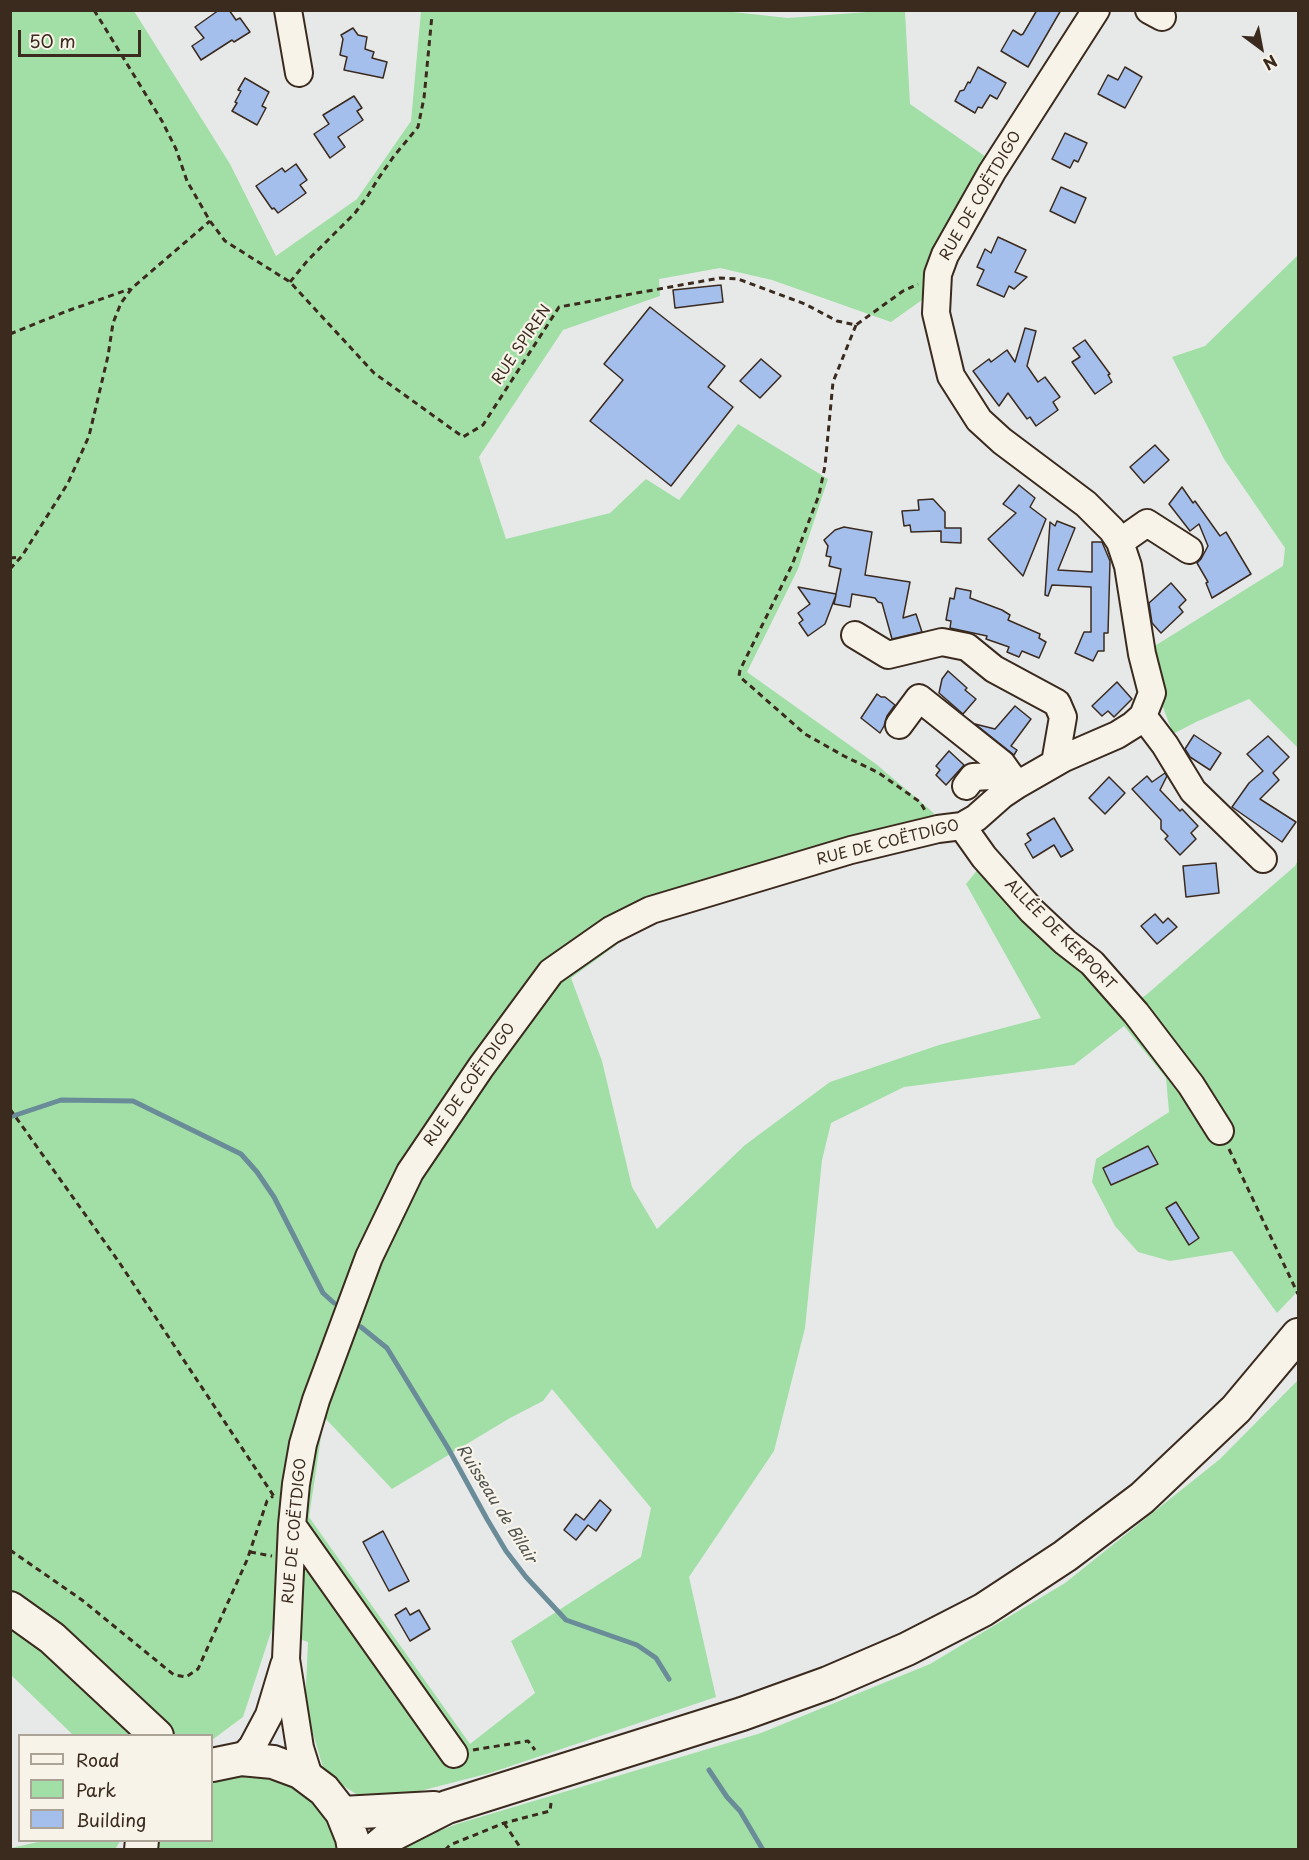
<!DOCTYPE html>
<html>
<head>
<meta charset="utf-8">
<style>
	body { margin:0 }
	#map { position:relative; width:1309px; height:1860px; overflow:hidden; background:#e7e9e9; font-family:"Playpen Sans",sans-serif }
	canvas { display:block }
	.frame { position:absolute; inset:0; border:12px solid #3b2a1e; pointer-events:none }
	.legend { position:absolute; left:18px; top:1734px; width:195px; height:108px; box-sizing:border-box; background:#f7f3e8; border:2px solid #aca397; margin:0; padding:8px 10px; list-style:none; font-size:18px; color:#3b2a1e }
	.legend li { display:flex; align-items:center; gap:12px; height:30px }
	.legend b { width:30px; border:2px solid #aca397 }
	.north { position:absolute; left:1231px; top:18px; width:60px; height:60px; -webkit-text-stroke:4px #f7f3e8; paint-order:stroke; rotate:148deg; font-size:16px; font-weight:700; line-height:24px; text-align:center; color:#3b2a1e }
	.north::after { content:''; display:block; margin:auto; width:21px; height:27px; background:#3b2a1e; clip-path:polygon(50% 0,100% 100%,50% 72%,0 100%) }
	.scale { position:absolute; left:18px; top:30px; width:123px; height:27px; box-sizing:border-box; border:3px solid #3b2a1e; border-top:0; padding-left:8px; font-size:18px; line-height:21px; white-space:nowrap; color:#3b2a1e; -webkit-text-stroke:4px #f7f3e8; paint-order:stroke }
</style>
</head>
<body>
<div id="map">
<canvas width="1309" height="1860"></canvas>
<div class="frame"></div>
<ul class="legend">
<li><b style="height:8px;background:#f7f3e8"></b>Road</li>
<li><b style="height:16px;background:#a2dfa6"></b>Park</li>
<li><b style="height:16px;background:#a5bfec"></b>Building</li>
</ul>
<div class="north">N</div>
<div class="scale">50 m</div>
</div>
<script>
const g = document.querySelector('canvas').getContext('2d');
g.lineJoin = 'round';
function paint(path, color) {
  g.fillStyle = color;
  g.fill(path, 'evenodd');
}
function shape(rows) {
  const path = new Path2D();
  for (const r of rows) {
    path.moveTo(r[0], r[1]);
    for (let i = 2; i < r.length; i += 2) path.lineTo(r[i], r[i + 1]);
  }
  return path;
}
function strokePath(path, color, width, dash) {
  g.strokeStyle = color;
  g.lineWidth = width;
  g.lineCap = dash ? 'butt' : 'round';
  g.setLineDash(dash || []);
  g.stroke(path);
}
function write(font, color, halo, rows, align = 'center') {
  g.font = font + ' "Playpen Sans",sans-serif';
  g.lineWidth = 4.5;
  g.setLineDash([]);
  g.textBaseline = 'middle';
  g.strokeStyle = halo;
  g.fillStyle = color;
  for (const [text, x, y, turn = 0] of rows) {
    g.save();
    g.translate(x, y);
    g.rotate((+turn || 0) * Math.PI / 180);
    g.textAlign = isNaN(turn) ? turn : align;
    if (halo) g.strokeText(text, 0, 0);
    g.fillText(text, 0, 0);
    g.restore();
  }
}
paint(shape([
	[715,10,788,18,880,11,905,11,910,104,989,159,929,295,891,322,772,280,720,268,659,279,660,296,563,330,479,457,506,539,610,513,646,479,679,500,738,424,828,479,798,569,747,672,876,764,928,808,959,838,804,874,644,925,571,978,602,1061,632,1187,657,1229,745,1145,830,1082,939,1045,1041,1018,966,884,979,868,1124,1009,1146,995,1295,866,1298,860,1298,1291,1277,1313,1232,1251,1170,1261,1138,1252,1115,1226,1092,1182,1096,1159,1169,1112,1166,1078,1124,1026,1074,1065,904,1087,831,1123,822,1160,805,1328,774,1451,689,1577,716,1697,490,1773,412,1793,356,1794,325,1774,305,1707,308,1642,272,1629,243,1717,212,1740,212,1736,73,1735,11,1675,10,11,134,11,230,164,276,256,357,199,411,121,421,11],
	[552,1389,651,1508,641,1557,511,1641,535,1693,470,1744,309,1517,324,1417,392,1489,510,1418,543,1401],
	[1298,255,1298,748,1249,699,1196,722,1173,734,1160,699,1153,647,1283,566,1285,548,1224,459,1172,357,1205,346],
	[1298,1380,1298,1849,396,1850,398,1847,457,1824,761,1733,930,1664,1065,1583,1220,1459],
	[245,1775,265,1777,284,1783,302,1793,317,1807,328,1823,336,1841,337,1849,157,1850,159,1841,212,1840,212,1783,225,1778],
	[47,1840,120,1840,120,1841,116,1848,112,1849,11,1849,11,1848]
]), '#a2dfa6');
strokePath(shape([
	[10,1117,61,1100,133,1101,241,1154,257,1172,274,1197,323,1293,334,1303],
	[361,1327,387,1348,448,1448,487,1519,506,1551,526,1577,566,1620,637,1645,656,1658,669,1679],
	[709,1770,727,1797,740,1811,763,1850]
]), '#6a8c99', 5);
const building = shape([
	[219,10,229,10,236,20,240,18,250,32,234,42,232,40,201,60,192,46,204,38,195,27,219,10],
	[1037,10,1061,10,1028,67,1001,51,1013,30,1021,35,1023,34,1037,10],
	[353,28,358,35,367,37,365,49,374,52,372,58,387,62,383,78,344,70,347,57,340,55,343,39,341,35,353,28],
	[978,67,1006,83,997,99,990,95,982,108,978,107,975,113,955,101,960,91,964,90,968,82,970,83,978,67],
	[1125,67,1142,77,1125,108,1098,94,1108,75,1118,80,1125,67],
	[245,78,269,92,262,106,266,108,257,125,232,111,237,103,235,102,241,91,238,90,245,78],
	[354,96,362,108,357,111,363,120,338,137,345,147,330,158,314,134,329,124,323,115,354,96],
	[1065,133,1087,143,1078,162,1074,160,1070,168,1052,159,1065,133],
	[296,164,307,180,300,185,306,193,278,213,274,208,272,209,256,186,282,168,285,172,296,164],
	[1061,187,1086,198,1075,223,1050,211,1061,187],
	[998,237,1026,250,1015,272,1027,277,1014,289,1009,286,1004,297,977,285,984,270,977,267,985,249,991,253,998,237],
	[721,285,723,302,675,308,673,290,721,285],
	[650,307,725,366,708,387,733,407,671,486,590,421,623,380,604,364,650,307],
	[1025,328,1036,331,1027,366,1038,382,1045,377,1060,397,1053,402,1058,410,1036,426,1030,417,1027,419,1008,393,999,406,973,371,989,359,991,362,1007,350,1015,362,1025,328],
	[1085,340,1110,374,1108,375,1112,382,1095,394,1072,362,1080,357,1073,348,1085,340],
	[761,359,781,376,760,398,740,381,761,359],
	[1155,445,1169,460,1144,483,1130,467,1155,445],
	[1019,485,1035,498,1030,507,1046,519,1023,576,988,539,1016,513,1003,504,1019,485],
	[1182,487,1193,503,1195,501,1220,536,1226,532,1251,574,1212,598,1206,583,1208,582,1197,563,1201,559,1208,546,1199,524,1190,531,1169,504,1182,487],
	[933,499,945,512,945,528,961,528,961,543,941,542,941,531,911,532,910,525,904,526,902,511,919,510,918,500,933,499],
	[1057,521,1075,528,1058,570,1092,572,1092,542,1102,542,1110,561,1108,633,1104,633,1104,651,1098,651,1093,661,1075,653,1084,632,1091,632,1091,587,1052,585,1048,596,1045,595,1050,522,1055,526,1057,521],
	[844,527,872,532,865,575,910,582,903,618,916,614,922,632,892,639,882,603,878,602,875,598,852,594,850,607,834,604,836,595,825,624,808,636,799,623,803,620,798,613,810,604,798,587,836,594,841,569,829,566,831,557,826,556,828,546,824,540,835,530,844,527],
	[1171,583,1186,600,1179,607,1183,612,1161,633,1152,623,1149,603,1171,583],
	[956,588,971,591,970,598,1002,610,1010,615,1008,620,1040,634,1039,638,1046,642,1039,658,1022,651,1019,657,1007,652,1009,647,986,639,987,636,950,628,951,621,946,620,950,598,954,599,956,588],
	[948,671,967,688,965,690,976,699,963,714,939,693,942,679,948,671],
	[1117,682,1132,699,1114,717,1108,711,1102,716,1092,706,1117,682],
	[877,694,881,697,885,697,895,705,887,716,884,726,880,733,861,718,877,694],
	[1015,706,1031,719,1011,746,1017,750,1014,755,975,724,995,729,1015,706],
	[1194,735,1221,753,1210,770,1190,757,1185,749,1194,735],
	[1268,736,1289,757,1273,773,1279,780,1260,799,1296,822,1282,842,1232,807,1249,783,1263,771,1247,754,1268,736],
	[949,751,964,765,946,785,936,775,940,770,936,766,949,751],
	[1165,773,1167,776,1160,790,1180,811,1182,809,1198,826,1191,833,1196,839,1180,855,1165,839,1168,836,1161,829,1161,820,1132,789,1147,776,1152,782,1165,773],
	[1109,777,1125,793,1105,814,1089,798,1109,777],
	[1054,818,1073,850,1061,857,1054,845,1033,858,1025,844,1031,840,1027,834,1054,818],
	[1216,863,1219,893,1186,897,1183,866,1216,863],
	[1155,914,1163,923,1168,918,1177,927,1157,944,1141,926,1155,914],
	[1148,1146,1158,1164,1111,1185,1103,1168,1148,1146],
	[1176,1202,1199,1238,1189,1245,1166,1208,1176,1202],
	[600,1500,611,1510,596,1531,588,1525,576,1540,564,1530,576,1514,584,1520,600,1500],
	[383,1531,409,1581,389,1591,363,1542,383,1531],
	[406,1608,410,1615,419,1610,430,1629,410,1641,395,1615,406,1608]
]);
paint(building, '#a5bfec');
strokePath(building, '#3b2a1e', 1.5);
const minor = shape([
	[288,10,299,73],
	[1149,10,1162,17],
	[1120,542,1147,523,1189,550],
	[855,635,888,655,942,642,967,647,994,669,1057,703,1063,717,1055,763],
	[1143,716,1165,745,1193,791,1263,859],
	[899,725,919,698,1002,764,1017,785],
	[966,786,973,777,1010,775],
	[962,826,984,857,1032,911,1065,942,1092,963,1136,1013,1191,1085,1220,1131],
	[292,1525,454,1754],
	[241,1759,252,1747,269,1715,284,1665],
	[310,1780,300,1748,286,1659,292,1525,296,1484,303,1444,316,1400,369,1257,410,1172,481,1067,551,972,611,930,651,910,851,850,938,829,962,826,976,818,1002,795,1017,785,1064,758,1117,735,1133,725,1143,716,1152,693,1142,654,1128,566,1120,542,1112,530,1086,504,1002,441,979,420,951,376,936,313,938,274,945,255,992,172,1096,10]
]);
const major = shape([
	[10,1608,52,1638,157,1736],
	[212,1765,241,1759,273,1762,300,1772,324,1790,342,1813,352,1838,354,1850],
	[342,1813,434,1808],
	[141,1850,142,1840],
	[374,1850,392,1835,447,1807,742,1714,828,1683,907,1649,983,1610,1065,1556,1142,1498,1236,1409,1298,1335]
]);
strokePath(minor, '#3b2a1e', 30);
strokePath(major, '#3b2a1e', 36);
strokePath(shape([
	[94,10,162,121,176,149,187,181,210,221,225,241,290,282,374,373,463,437,483,425,559,307,720,278,738,279,805,304,837,321,856,325,903,291,918,284],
	[290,282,308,260,355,213,367,197,378,179,394,156,418,127,424,98,432,15],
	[856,325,833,382,825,466,819,495,792,565,740,670,739,676,805,734,844,756,879,773,920,802,926,812],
	[10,334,67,311,130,289],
	[10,558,20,557],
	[10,569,22,556,68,483,89,436,108,356,113,323,121,303,132,288,210,221],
	[10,1109,119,1262,275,1498],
	[1229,1149,1298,1294],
	[10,1550,82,1600,174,1675,186,1677,198,1669,247,1560,267,1501,273,1496],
	[250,1552,272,1556],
	[473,1750,528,1741,535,1750],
	[504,1823,522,1850],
	[445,1850,450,1845,504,1823,550,1811,551,1803]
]), '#3b2a1e', 3, [6, 4.5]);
strokePath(minor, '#f7f3e8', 26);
strokePath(major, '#f7f3e8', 32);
write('15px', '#3b2a1e', '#f7f3e8', [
	["RUE DE COËTDIGO",981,196,-60],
	["RUE SPIREN",522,345,-56],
	["RUE DE COËTDIGO",888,843,-14],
	["ALLÉE DE KERPORT",1060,935,45],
	["RUE DE COËTDIGO",470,1085,-55],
	["RUE DE COËTDIGO",295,1531,-85]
]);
write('italic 16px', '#4f5351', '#f7f3e8', [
	["Ruisseau de Bilair",496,1504,58]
]);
</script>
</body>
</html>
